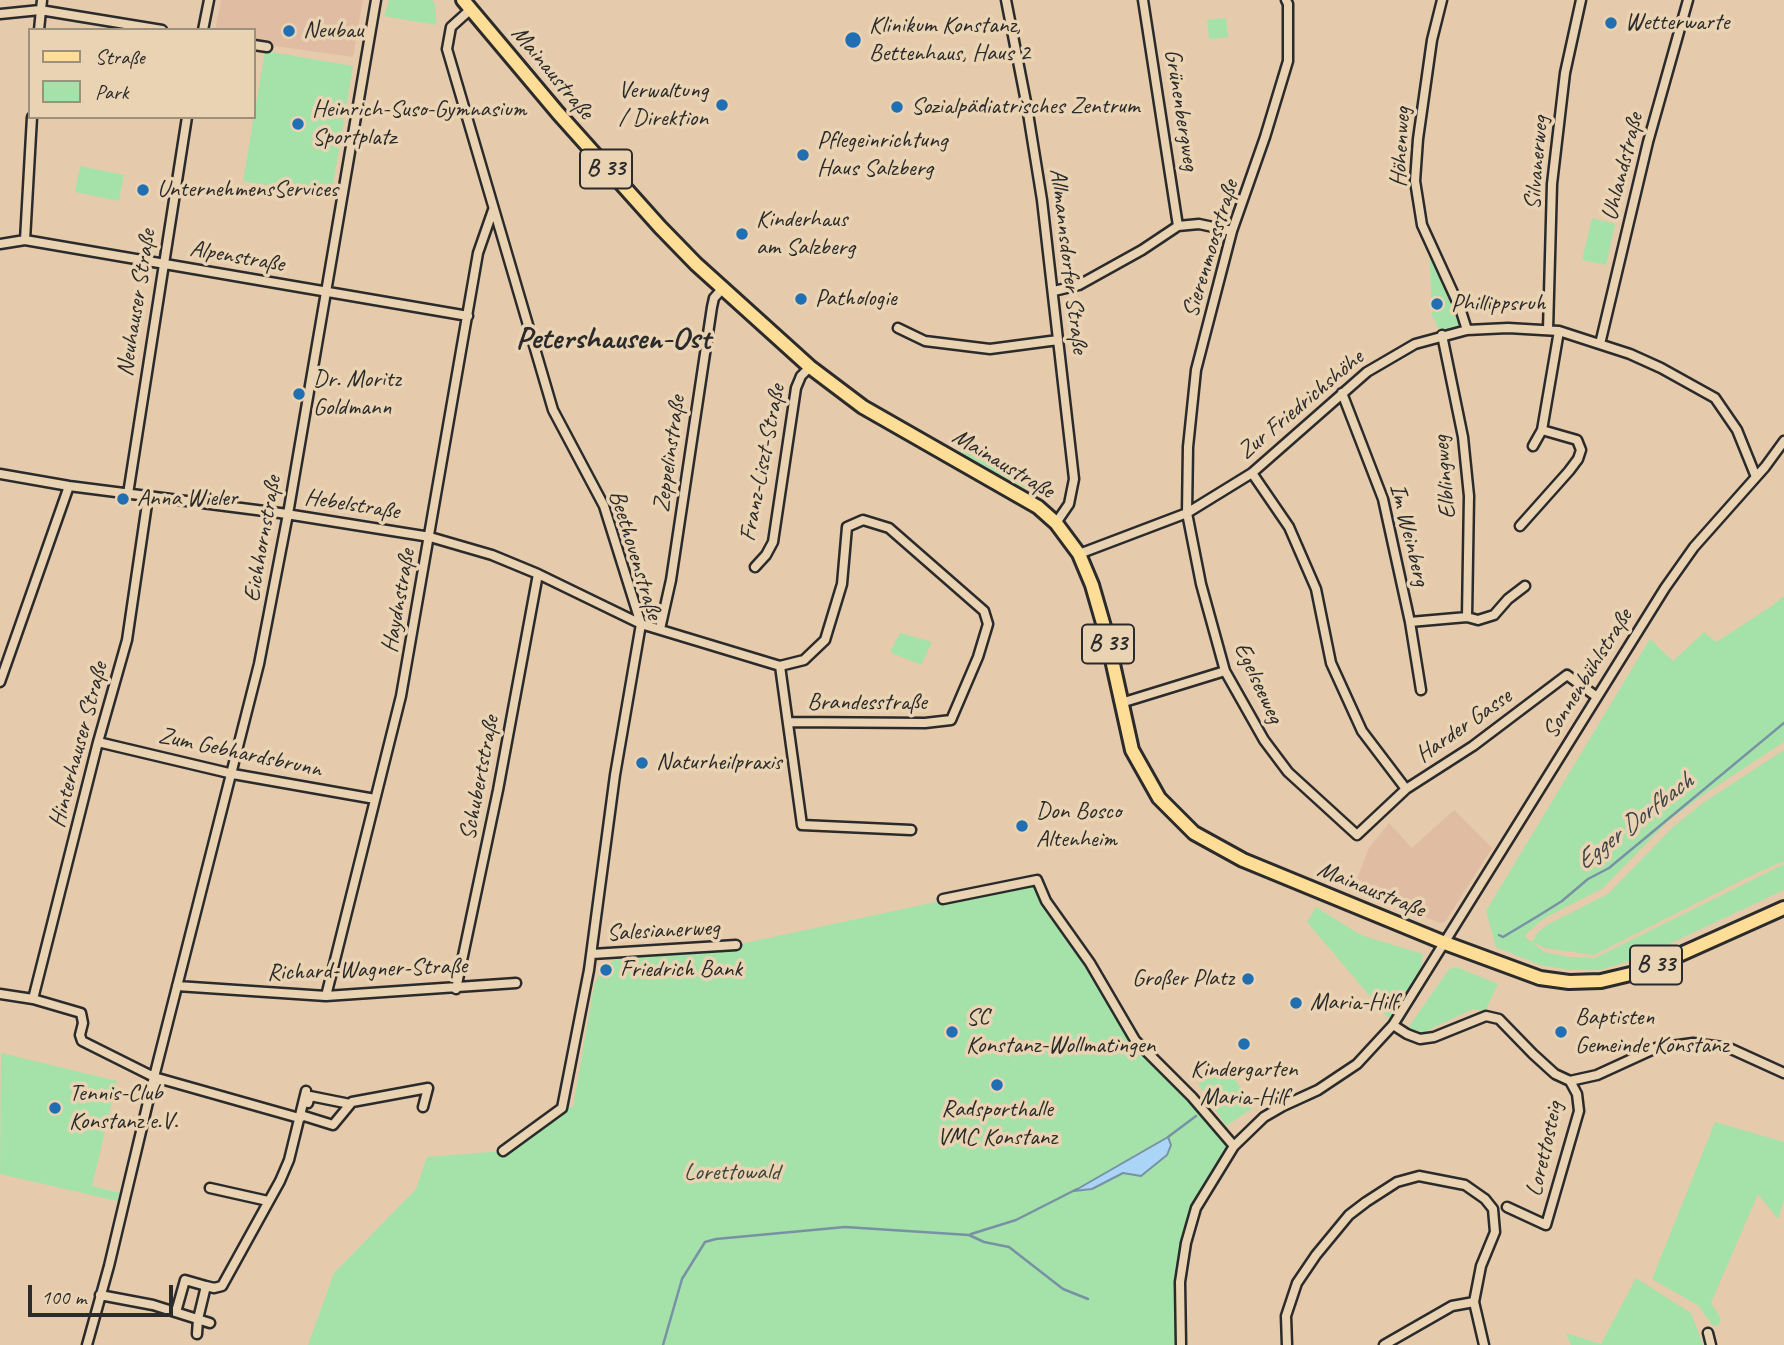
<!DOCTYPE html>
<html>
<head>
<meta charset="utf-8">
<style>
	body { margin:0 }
	#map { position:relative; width:1784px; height:1345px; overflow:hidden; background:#e6caac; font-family:Caveat,sans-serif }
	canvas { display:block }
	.legend { position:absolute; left:28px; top:28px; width:228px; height:91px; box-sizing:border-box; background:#e9d3b2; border:2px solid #9d907c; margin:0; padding:9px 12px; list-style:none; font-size:21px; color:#2b2b2b }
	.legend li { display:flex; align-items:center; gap:14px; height:35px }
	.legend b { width:35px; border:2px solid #9d907c }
	.scale { position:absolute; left:28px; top:1285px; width:145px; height:32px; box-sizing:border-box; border:4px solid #2b2b2b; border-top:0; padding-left:9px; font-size:21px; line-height:24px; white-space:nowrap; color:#2b2b2b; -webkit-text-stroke:5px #e9d3b2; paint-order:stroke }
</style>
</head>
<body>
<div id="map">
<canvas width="1784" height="1345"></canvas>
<ul class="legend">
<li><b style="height:9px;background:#fedd96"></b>Straße</li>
<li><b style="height:19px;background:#a4e2a9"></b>Park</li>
</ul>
<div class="scale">100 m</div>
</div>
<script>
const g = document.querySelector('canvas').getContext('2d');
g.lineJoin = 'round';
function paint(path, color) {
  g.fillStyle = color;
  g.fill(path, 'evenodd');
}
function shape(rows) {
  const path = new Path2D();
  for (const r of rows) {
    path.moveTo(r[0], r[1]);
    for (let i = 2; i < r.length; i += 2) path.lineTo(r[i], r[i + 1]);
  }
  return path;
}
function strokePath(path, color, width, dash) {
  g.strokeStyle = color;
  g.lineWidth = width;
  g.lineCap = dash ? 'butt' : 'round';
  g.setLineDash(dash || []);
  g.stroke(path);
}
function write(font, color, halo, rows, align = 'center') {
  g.font = font + ' Caveat,sans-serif';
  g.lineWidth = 7;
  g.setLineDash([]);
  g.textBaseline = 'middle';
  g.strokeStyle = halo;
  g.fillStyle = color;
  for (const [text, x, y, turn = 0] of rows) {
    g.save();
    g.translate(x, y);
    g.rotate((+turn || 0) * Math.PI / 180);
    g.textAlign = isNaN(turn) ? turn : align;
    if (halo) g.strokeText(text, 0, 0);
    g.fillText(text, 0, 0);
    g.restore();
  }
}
paint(shape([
	[221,0,363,0,353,57,254,43,254,30,215,30],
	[1454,810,1492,848,1445,922,1440,923,1382,899,1384,891,1357,879,1369,848,1389,823,1412,848]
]), '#dfbca2');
paint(shape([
	[389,0,432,0,435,4,436,25,384,16],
	[1226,18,1228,37,1209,39,1207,20],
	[265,51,353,66,331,196,243,181],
	[80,166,124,175,119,201,75,192],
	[1592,218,1615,224,1606,265,1582,260],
	[1429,240,1465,329,1442,335,1432,315],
	[960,450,997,466,1012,475,1027,490,957,451],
	[1784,596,1784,742,1700,797,1668,821,1603,888,1543,919,1524,936,1544,952,1569,957,1595,958,1784,864,1784,890,1639,958,1600,970,1570,970,1540,965,1496,947,1486,911,1650,639,1673,661,1704,632,1716,642,1772,606],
	[900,633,932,642,921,665,890,652],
	[1784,750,1784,861,1750,876,1594,955,1545,948,1532,942,1537,933,1547,925,1608,894,1673,827,1704,802],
	[1037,880,1135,1040,1234,1146,1196,1208,1180,1282,1181,1345,308,1345,334,1273,416,1189,427,1157,503,1151,562,1108,573,1107,594,986,603,966,617,959,736,945],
	[1316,907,1361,935,1423,954,1420,974,1391,1021,1307,922],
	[1456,967,1498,984,1485,1011,1473,1009,1424,1032,1406,1031,1449,969],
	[1,1053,117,1081,92,1186,120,1193,117,1201,0,1174],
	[1226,1065,1253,1108,1226,1126,1198,1084],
	[1715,1122,1784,1142,1784,1201,1778,1219,1758,1194,1711,1303,1721,1319,1718,1326,1712,1325,1699,1306,1652,1279],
	[1636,1278,1691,1313,1703,1345,1571,1345,1566,1333,1601,1344]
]), '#a4e2a9');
const water = shape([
	[1168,1137,1171,1145,1167,1155,1141,1176,1123,1173,1092,1189,1074,1191,1168,1137]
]);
paint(water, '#abd5f6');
strokePath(water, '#7891a5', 2);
strokePath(shape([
	[1499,935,1503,937,1538,916,1562,901,1588,879,1609,868,1784,723],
	[1168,1137,1196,1116],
	[971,1234,1016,1220,1077,1189],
	[663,1345,682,1279,705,1242,716,1239,845,1227,969,1235,984,1242,1009,1247,1063,1289,1088,1299]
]), '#7891a5', 2.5);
const minor = shape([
	[1006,0,1027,107,1042,200,1074,479,1069,504,1056,523],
	[1143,0,1178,226],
	[1286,0,1288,4,1288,61,1265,137,1232,231,1196,370,1188,447,1187,513,1201,584,1225,671,1264,740,1288,772,1357,835,1406,789,1473,746,1567,675,1597,697],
	[1442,0,1432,40,1418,139,1415,181,1422,225,1460,308,1467,330],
	[471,9,451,27,447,49,553,410,604,506,641,624,615,775,589,970,562,1108,503,1151],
	[0,14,40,10,162,30],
	[39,30,42,0],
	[203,30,209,0],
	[254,45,267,47],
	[25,240,32,117],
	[0,244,25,240,468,316],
	[1054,291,1079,285,1142,250,1178,226,1199,224,1232,231],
	[898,328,925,341,990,349,1058,340],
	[1548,330,1552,184,1565,73,1581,0],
	[1442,335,1463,437,1469,496,1467,617],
	[1600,344,1648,142,1688,0],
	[1342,393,1383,499,1410,622,1421,690],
	[1533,446,1542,430,1559,331],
	[1252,473,1289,527,1316,589,1331,663,1362,731,1406,789],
	[0,474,69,486,280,513,430,537,492,555,538,574,641,624,780,666],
	[128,494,187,117],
	[1520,526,1569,471,1578,459,1581,450,1577,440,1542,430],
	[1079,554,1187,513,1252,473,1367,372,1415,344,1467,330,1508,328,1559,331,1630,354,1661,368,1715,398,1737,430,1756,477],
	[755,567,766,555,773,542,796,388,801,376,810,367],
	[1410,622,1467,617,1478,620,1494,615,1508,599,1525,586],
	[660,629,671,580,712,307,714,298,723,288],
	[780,666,804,660,825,640,842,584,847,527,863,520,889,528,984,611,988,624,978,657,951,720,925,723,789,722],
	[780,666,802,825,911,830],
	[0,682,69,486],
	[1121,703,1225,671],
	[98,742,233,774,375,799],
	[943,899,1037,880,1046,901,1090,963,1135,1040,1192,1097,1234,1146],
	[592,954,736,945],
	[177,986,326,996,516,983],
	[456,989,498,790,538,574],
	[0,994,33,999,81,1013,83,1023,80,1035,82,1041,154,1077,299,1118,304,1116,333,1125,352,1102,428,1088,423,1107],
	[326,996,401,696,478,253,493,210],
	[33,999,98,742,127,640,148,497],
	[1393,1025,1407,1034,1420,1039,1434,1037,1486,1016,1499,1019,1533,1054,1555,1074,1570,1081,1577,1094,1579,1111,1546,1225,1507,1207],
	[1570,1081,1597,1075,1656,1048,1693,1043,1729,1048,1784,1073],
	[308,1103,310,1096,350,1104],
	[210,1188,268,1201],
	[100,1295,153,1305,210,1323],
	[176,1312,185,1280,206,1286],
	[1708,1333,1711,1345],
	[197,1334,198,1319,206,1286,214,1288,222,1286,280,1181,289,1160,306,1091],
	[87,1345,109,1266,154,1077,259,664,288,514,376,0],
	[1181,1345,1180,1282,1186,1243,1196,1208,1234,1146,1264,1117,1283,1106,1318,1090,1357,1064,1393,1025,1665,588,1694,547,1765,467,1784,441],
	[1287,1345,1286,1316,1297,1283,1316,1255,1349,1215,1366,1202,1397,1182,1419,1176,1465,1185,1485,1199,1493,1209,1495,1232,1481,1266,1474,1302,1484,1345],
	[1384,1345,1452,1306,1474,1302]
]);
const primary = shape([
	[463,0,558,113,660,227,696,264,810,367,863,407,1038,507,1056,523,1079,554,1092,585,1107,637,1132,750,1159,798,1194,833,1243,860,1445,943,1540,978,1569,982,1601,981,1643,971,1784,908]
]);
strokePath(minor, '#2b2b2b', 13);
strokePath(primary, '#2b2b2b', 18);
strokePath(minor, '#e9d3b2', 8);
strokePath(primary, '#fedd96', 12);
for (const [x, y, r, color] of [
	[1611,23,7,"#1f6fb2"],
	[289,31,7,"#1f6fb2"],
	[853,40,9,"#1f6fb2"],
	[722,105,7,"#1f6fb2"],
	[897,107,7,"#1f6fb2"],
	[298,124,7,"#1f6fb2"],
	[803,155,7,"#1f6fb2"],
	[143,190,7,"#1f6fb2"],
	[742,234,7,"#1f6fb2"],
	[801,299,7,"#1f6fb2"],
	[1437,304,7,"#1f6fb2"],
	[299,394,7,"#1f6fb2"],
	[123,499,7,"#1f6fb2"],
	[642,763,7,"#1f6fb2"],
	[1022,826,7,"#1f6fb2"],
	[606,970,7,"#1f6fb2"],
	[1248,979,7,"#1f6fb2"],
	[1296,1003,7,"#1f6fb2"],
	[952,1032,7,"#1f6fb2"],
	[1561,1032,7,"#1f6fb2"],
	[1244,1044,7,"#1f6fb2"],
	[997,1085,7,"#1f6fb2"],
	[55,1108,7,"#1f6fb2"]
]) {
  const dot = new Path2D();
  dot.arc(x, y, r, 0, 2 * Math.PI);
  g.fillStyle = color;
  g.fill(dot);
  strokePath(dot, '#e9d3b2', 2.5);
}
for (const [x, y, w] of [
	[606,169,52],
	[1108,644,52],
	[1656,965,52]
]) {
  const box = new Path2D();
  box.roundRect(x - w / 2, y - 19.5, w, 39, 5);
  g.fillStyle = '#e9d3b2';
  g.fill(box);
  strokePath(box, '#2b2b2b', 2);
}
write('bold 23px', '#2b2b2b', null, [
	["B 33",606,169],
	["B 33",1108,644],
	["B 33",1656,965]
]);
write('24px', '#2b2b2b', '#e9d3b2', [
	["Wetterwarte",1625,23],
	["Klinikum Konstanz,",869,26],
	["Bettenhaus, Haus 2",869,54],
	["Neubau",303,31],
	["Verwaltung",708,91,"right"],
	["/ Direktion",708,119,"right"],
	["Sozialpädiatrisches Zentrum",911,107],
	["Heinrich-Suso-Gymnasium",312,110],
	["Sportplatz",312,138],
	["Pflegeinrichtung",817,141],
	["Haus Salzberg",817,169],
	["UnternehmensServices",157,190],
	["Kinderhaus",756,220],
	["am Salzberg",756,248],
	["Pathologie",815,299],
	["Phillippsruh",1451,304],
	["Dr. Moritz",313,380],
	["Goldmann",313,408],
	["Anna Wieler",137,499],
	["Naturheilpraxis",656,763],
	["Don Bosco",1036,812],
	["Altenheim",1036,840],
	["Friedrich Bank",620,970],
	["Großer Platz",1234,979,"right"],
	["Maria-Hilf",1310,1003],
	["SC",966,1018],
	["Konstanz-Wollmatingen",966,1046],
	["Baptisten",1575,1018],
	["Gemeinde Konstanz",1575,1046],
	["Kindergarten",1244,1070,"center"],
	["Maria-Hilf",1244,1098,"center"],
	["Tennis-Club",69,1094],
	["Konstanz e.V.",69,1122],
	["Radsporthalle",997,1110,"center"],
	["VMC Konstanz",997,1138,"center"]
], 'left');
write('24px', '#2b2b2b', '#e9d3b2', [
	["Mainaustraße",552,73,50],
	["Grünenbergweg",1181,110,81],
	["Höhenweg",1401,147,-87],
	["Silvanerweg",1537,163,-85],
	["Uhlandstraße",1623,167,-76],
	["Sierenmoosstraße",1211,249,-73],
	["Alpenstraße",237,257,10],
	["Allmannsdorfer Straße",1068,261,83],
	["Neuhauser Straße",137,303,-81],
	["Zur Friedrichshöhe",1301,405,-40],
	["Zeppelinstraße",670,454,-82],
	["Franz-Liszt-Straße",763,463,-79],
	["Mainaustraße",1003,464,31],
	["Elblingweg",1445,477,-95],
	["Hebelstraße",352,505,9],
	["Im Weinberg",1409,535,76],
	["Eichhornstraße",263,539,-80],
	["Beethovenstraße",635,555,73],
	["Haydnstraße",399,601,-80],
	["Sonnenbühlstraße",1588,674,-58],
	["Egelseeweg",1258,683,65],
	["Brandesstraße",867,703],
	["Harder Gasse",1464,726,-35],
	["Hinterhauser Straße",79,745,-75],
	["Zum Gebhardsbrunn",240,753,12],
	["Schubertstraße",480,778,-79],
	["Mainaustraße",1371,890,22],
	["Salesianerweg",663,931,-3],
	["Richard-Wagner-Straße",367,970,-2],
	["Lorettosteig",1545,1149,-77]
]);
write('24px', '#3d463e', '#e9d3b2', [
	["Lorettowald",732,1173]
]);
write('italic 26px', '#3e4449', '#e9d3b2', [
	["Egger Dorfbach",1635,822,-38]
]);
write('bold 32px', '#2b2b2b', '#e9d3b2', [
	["Petershausen-Ost",613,340]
]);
</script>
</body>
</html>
